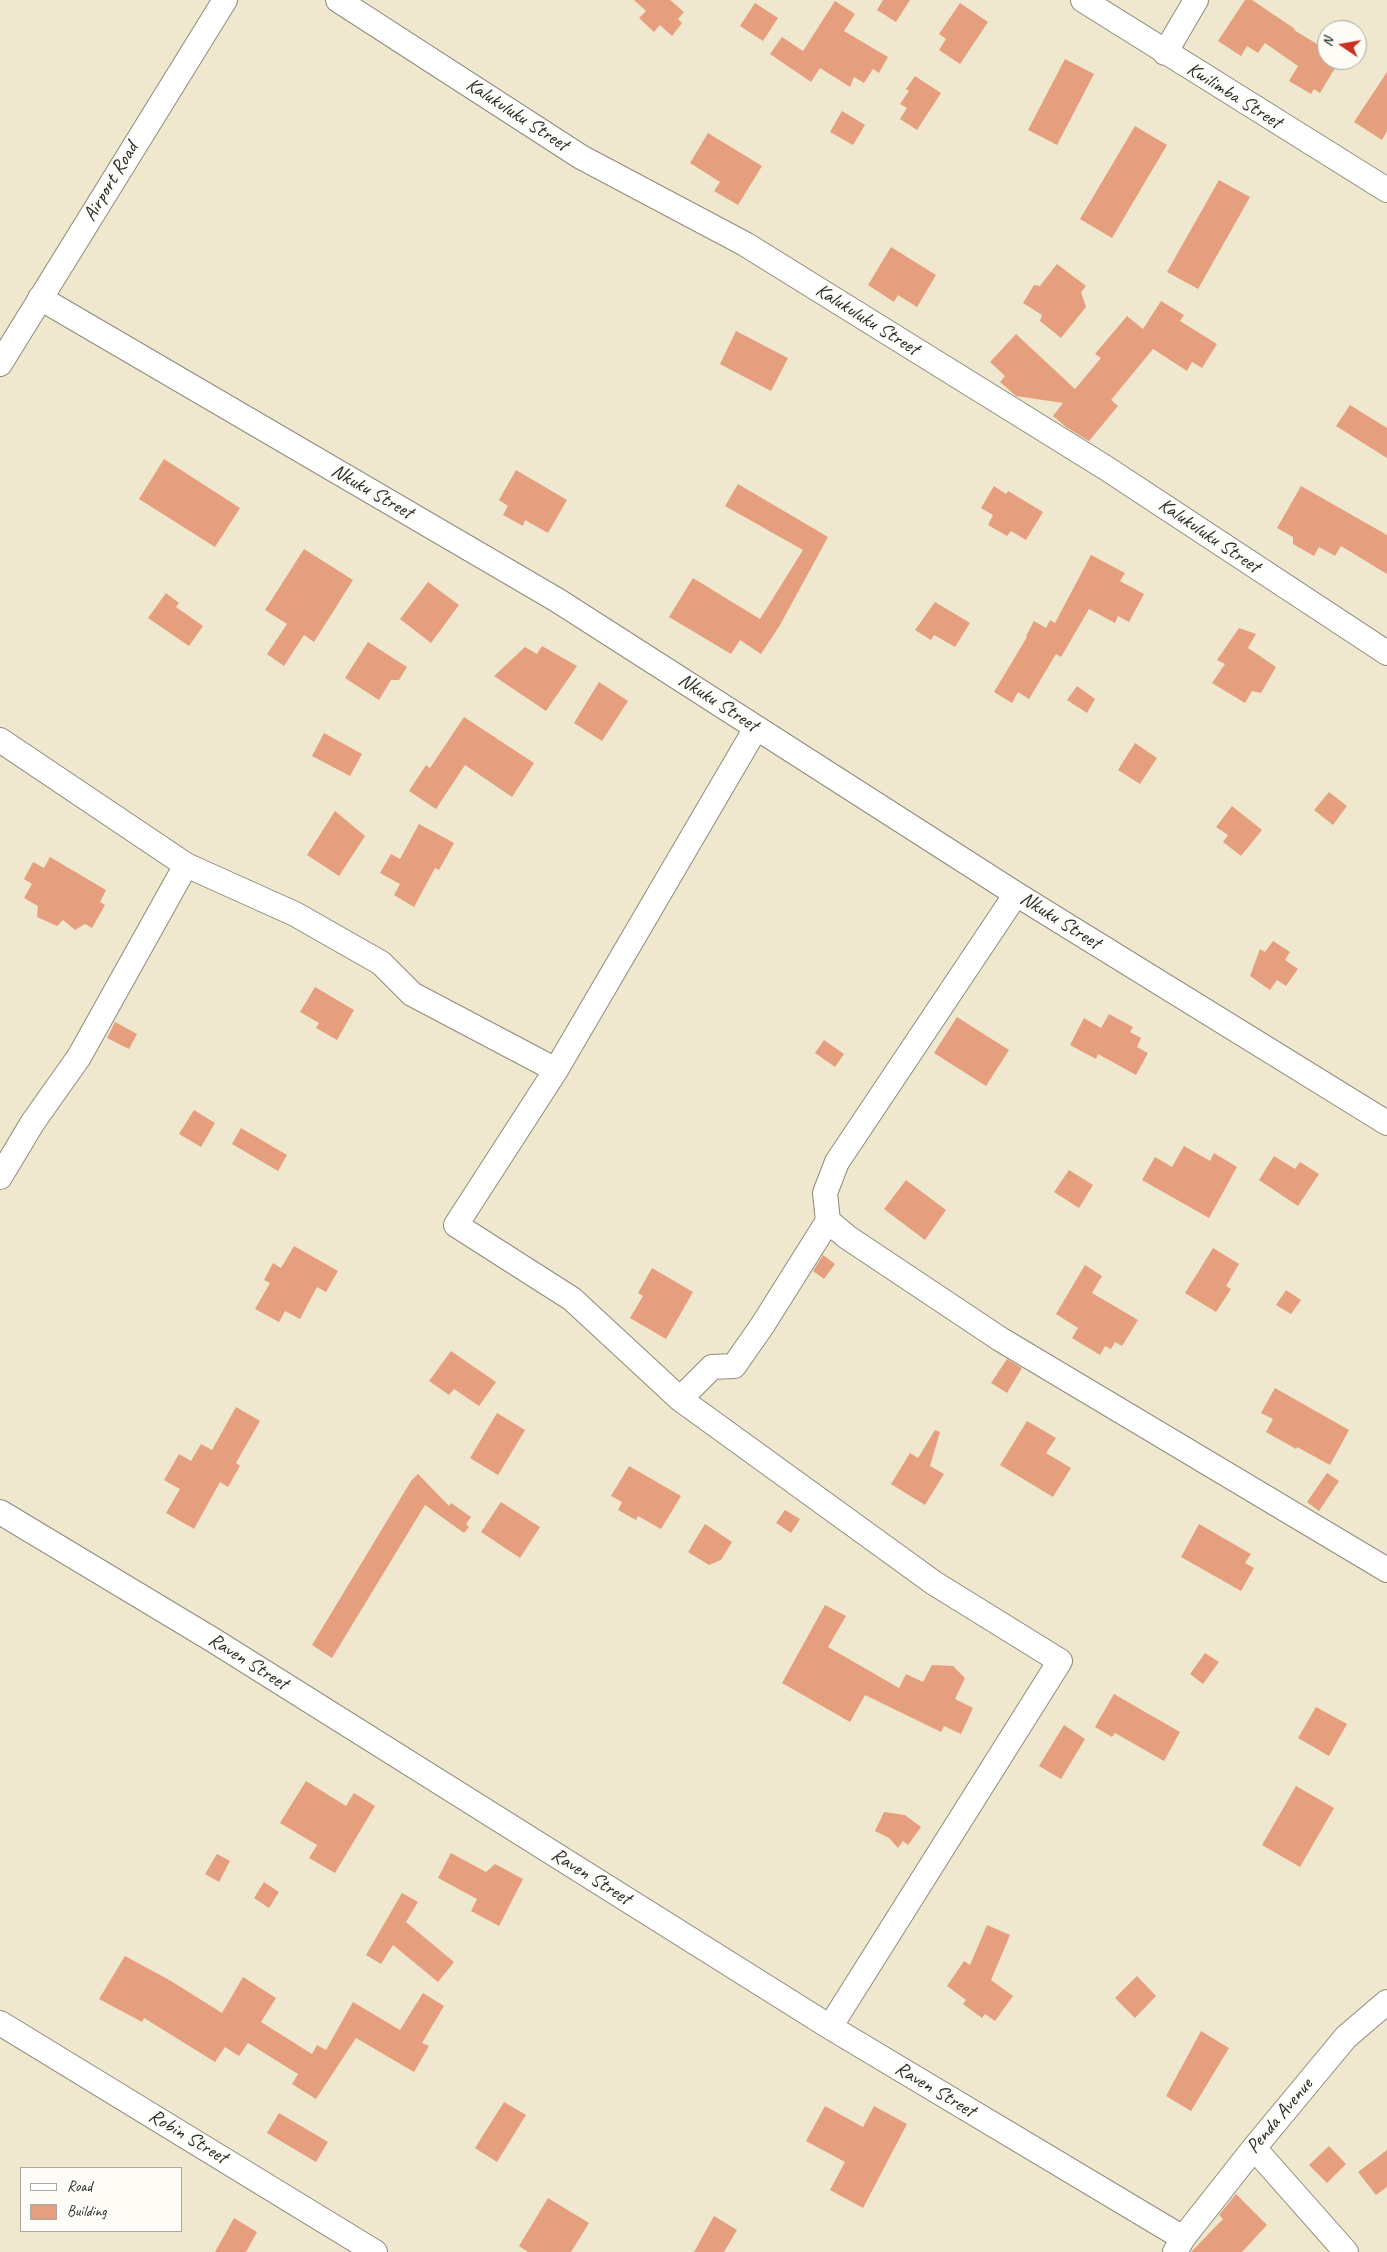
<!DOCTYPE html>
<html>
<head>
<meta charset="utf-8">
<style>
	body { margin:0 }
	#map { position:relative; width:1387px; height:2252px; overflow:hidden; background:#f0e8ce; font-family:Caveat,sans-serif }
	canvas { display:block }
	.legend { position:absolute; left:20px; top:2167px; width:162px; height:65px; box-sizing:border-box; background:#fdfcf7; border:1px solid #a9a8a5; margin:0; padding:6px 9px; list-style:none; font-size:15px; color:#2b2b2b }
	.legend li { display:flex; align-items:center; gap:10px; height:25px }
	.legend b { width:25px; border:1px solid #a9a8a5 }
	.north { position:absolute; left:1317px; top:20px; width:50px; height:50px; box-sizing:border-box; background:#fdfcf7; border:1px solid #a9a8a5; border-radius:50%; rotate:282deg; font-size:14px; font-weight:700; line-height:20px; text-align:center; color:#2b2b2b }
	.north::after { content:''; display:block; margin:auto; width:18px; height:22px; background:#c8321e; clip-path:polygon(50% 0,100% 100%,50% 72%,0 100%) }
</style>
</head>
<body>
<div id="map">
<canvas width="1387" height="2252"></canvas>
<ul class="legend">
<li><b style="height:6px;background:#fff"></b>Road</li>
<li><b style="height:14px;background:#e59f7e"></b>Building</li>
</ul>
<div class="north">N</div>
</div>
<script>
const g = document.querySelector('canvas').getContext('2d');
g.lineJoin = 'round';
function paint(path, color) {
  g.fillStyle = color;
  g.fill(path, 'evenodd');
}
function shape(rows) {
  const path = new Path2D();
  for (const r of rows) {
    path.moveTo(r[0], r[1]);
    for (let i = 2; i < r.length; i += 2) path.lineTo(r[i], r[i + 1]);
  }
  return path;
}
function strokePath(path, color, width, dash) {
  g.strokeStyle = color;
  g.lineWidth = width;
  g.lineCap = dash ? 'butt' : 'round';
  g.setLineDash(dash || []);
  g.stroke(path);
}
function write(font, color, halo, rows, align = 'center') {
  g.font = font + ' Caveat,sans-serif';
  g.lineWidth = 4.5;
  g.setLineDash([]);
  g.textBaseline = 'middle';
  g.strokeStyle = halo;
  g.fillStyle = color;
  for (const [text, x, y, turn = 0] of rows) {
    g.save();
    g.translate(x, y);
    g.rotate((+turn || 0) * Math.PI / 180);
    g.textAlign = isNaN(turn) ? turn : align;
    if (halo) g.strokeText(text, 0, 0);
    g.fillText(text, 0, 0);
    g.restore();
  }
}
paint(shape([
	[634,0,670,0,684,12,678,19,682,23,672,36,660,25,654,32,639,18,646,11],
	[883,0,910,0,896,22,877,10],
	[1245,0,1252,0,1295,29,1294,30,1327,50,1327,60,1340,60,1320,93,1314,89,1311,94,1289,81,1298,66,1265,43,1258,53,1247,46,1241,56,1218,41],
	[835,1,855,14,844,31,888,57,879,73,873,69,864,83,854,77,850,87,820,68,811,82,770,54,782,37,803,51],
	[755,3,778,18,763,41,740,26],
	[960,3,988,22,960,64,939,50,946,39,939,34],
	[1065,59,1094,74,1057,145,1028,130],
	[1387,72,1387,131,1382,140,1354,122],
	[915,76,941,93,917,130,900,119,907,108,900,104,909,91,906,89],
	[842,111,865,125,853,145,830,132],
	[1135,126,1167,145,1112,238,1080,219],
	[708,133,762,166,738,205,714,191,720,182,690,163],
	[1219,180,1250,197,1198,289,1167,272],
	[891,247,936,275,917,307,898,295,894,302,868,285],
	[1057,264,1086,286,1081,292,1086,307,1061,338,1040,321,1042,315,1023,303,1034,285,1040,286],
	[1161,301,1184,315,1180,321,1217,344,1202,368,1192,362,1187,371,1153,349,1111,400,1118,406,1089,441,1066,427,1053,416,1063,403,1016,396,1000,382,1005,376,990,362,1016,334,1075,389,1101,358,1095,354,1127,316,1143,329],
	[736,331,788,358,771,391,720,364],
	[1350,405,1387,428,1387,458,1336,426],
	[164,459,240,508,215,547,139,499],
	[516,470,567,500,548,533,525,520,523,526,503,515,508,506,499,500],
	[738,484,828,537,780,625,761,654,740,640,731,654,669,617,693,578,760,619,803,550,725,506],
	[994,486,1006,494,1008,491,1043,512,1026,540,1011,531,1007,536,988,525,993,515,981,508],
	[1301,486,1387,535,1387,574,1341,546,1335,556,1319,547,1314,556,1293,544,1293,537,1277,528],
	[304,549,353,580,314,642,304,635,284,666,267,654,287,624,265,610],
	[1091,555,1125,573,1120,581,1144,594,1129,622,1118,616,1115,623,1089,609,1061,657,1056,654,1029,699,1018,692,1012,703,994,692,1027,637,1026,636,1034,621,1046,628,1050,620,1055,623],
	[428,582,459,605,431,643,400,619],
	[166,593,179,603,176,607,203,626,189,646,148,618],
	[935,602,970,623,955,647,934,635,931,640,915,630],
	[1239,628,1256,634,1248,648,1276,667,1261,693,1252,691,1245,703,1212,683,1225,664,1217,660],
	[368,642,407,667,399,680,391,680,379,700,345,678],
	[542,646,577,666,546,711,494,676,525,647,537,654],
	[599,682,628,701,602,741,574,723],
	[1077,686,1095,699,1087,713,1067,700],
	[464,717,534,763,512,797,465,765,436,809,409,791,426,765,430,768],
	[324,733,362,754,350,776,312,756],
	[1135,743,1157,758,1140,784,1118,770],
	[1329,792,1347,806,1333,825,1314,810],
	[1232,806,1262,830,1241,856,1223,842,1228,835,1216,827],
	[335,811,365,836,339,876,307,855],
	[419,824,454,843,439,870,435,868,414,907,394,895,400,884,380,873,391,854,400,859],
	[50,857,106,890,100,902,105,905,92,928,85,924,75,930,63,920,57,926,37,917,38,906,24,898,32,884,24,879,33,862,44,868],
	[1273,941,1290,952,1285,960,1298,969,1286,986,1277,980,1270,990,1250,976,1260,949,1265,952],
	[315,987,354,1010,337,1040,316,1028,319,1023,300,1012],
	[1109,1014,1133,1027,1130,1032,1141,1038,1137,1047,1148,1053,1136,1075,1098,1054,1096,1059,1070,1045,1084,1018,1101,1028],
	[957,1017,1009,1050,986,1086,934,1053],
	[115,1022,137,1034,129,1049,107,1038],
	[824,1040,844,1054,835,1067,815,1053],
	[194,1110,215,1123,201,1147,179,1134],
	[241,1128,287,1155,278,1171,232,1144],
	[1184,1146,1210,1161,1214,1153,1237,1167,1209,1218,1142,1180,1155,1157,1172,1167],
	[1274,1156,1295,1169,1300,1162,1319,1174,1298,1206,1259,1180],
	[1069,1170,1093,1185,1079,1208,1054,1192],
	[906,1180,946,1210,925,1240,884,1209],
	[294,1246,338,1271,326,1292,317,1287,300,1319,285,1311,279,1322,255,1309,270,1283,264,1280,273,1263,281,1268],
	[1213,1248,1239,1264,1226,1286,1231,1289,1216,1312,1185,1293],
	[823,1255,835,1264,824,1279,813,1271],
	[1085,1265,1102,1276,1092,1293,1138,1320,1122,1346,1115,1342,1111,1349,1105,1346,1100,1355,1072,1338,1078,1328,1056,1314],
	[652,1268,693,1292,666,1339,630,1318,643,1296,638,1293],
	[1286,1290,1301,1300,1291,1314,1276,1305],
	[451,1351,496,1382,479,1406,454,1389,449,1395,429,1381],
	[1007,1359,1022,1368,1007,1393,991,1383],
	[1275,1388,1349,1430,1330,1465,1297,1447,1296,1449,1266,1432,1273,1419,1261,1413],
	[236,1407,260,1421,236,1463,240,1466,228,1487,220,1482,194,1529,166,1513,180,1489,164,1480,179,1454,191,1461,201,1444,212,1450],
	[497,1413,525,1430,498,1475,470,1458],
	[1027,1421,1056,1438,1046,1453,1071,1468,1053,1497,1000,1465],
	[935,1430,940,1432,930,1466,944,1474,925,1505,891,1484,910,1453,918,1458],
	[629,1466,681,1496,661,1529,638,1516,636,1520,618,1510,622,1502,611,1496],
	[1327,1473,1339,1481,1319,1511,1307,1502],
	[418,1474,449,1506,451,1503,471,1517,466,1524,469,1527,464,1533,425,1505,332,1658,312,1645,411,1481],
	[501,1502,540,1527,520,1558,481,1532],
	[785,1510,800,1519,791,1533,776,1523],
	[705,1524,732,1542,721,1560,709,1565,688,1552],
	[1199,1524,1251,1554,1245,1563,1254,1568,1241,1591,1181,1557],
	[825,1605,846,1616,828,1647,899,1688,906,1674,923,1682,932,1665,953,1666,965,1678,955,1699,973,1708,961,1734,944,1726,941,1732,865,1695,850,1722,782,1683],
	[1205,1653,1219,1662,1203,1684,1190,1674],
	[1114,1694,1180,1732,1164,1761,1115,1733,1112,1737,1095,1727],
	[1316,1707,1347,1724,1329,1756,1298,1738],
	[1064,1725,1085,1739,1061,1779,1039,1766],
	[306,1781,346,1806,354,1793,375,1806,335,1873,309,1858,317,1845,280,1823],
	[1296,1786,1334,1808,1300,1867,1262,1845],
	[884,1812,905,1815,921,1827,908,1845,903,1841,898,1848,889,1838,875,1831],
	[451,1853,486,1872,495,1864,523,1879,499,1926,471,1911,477,1899,438,1878],
	[217,1854,230,1861,219,1882,205,1874],
	[264,1882,279,1892,269,1908,254,1898],
	[402,1893,418,1902,406,1922,454,1962,438,1982,393,1945,381,1964,366,1955],
	[987,1925,1010,1935,991,1980,1013,1996,995,2021,985,2014,982,2018,963,2004,966,2000,947,1986,964,1961,970,1965],
	[125,1956,171,1981,222,2013,243,1977,276,1998,261,2022,312,2054,317,2045,326,2050,353,2002,400,2030,423,1993,444,2006,422,2043,429,2046,414,2072,356,2038,316,2099,292,2084,298,2074,248,2043,239,2056,225,2047,215,2062,144,2018,142,2022,99,1999],
	[1137,1976,1156,1996,1135,2018,1115,1998],
	[1201,2031,1229,2048,1191,2111,1166,2096],
	[504,2102,526,2115,497,2162,475,2148],
	[825,2106,863,2127,874,2106,907,2124,863,2208,830,2190,845,2162,806,2141],
	[279,2113,328,2142,316,2162,267,2133],
	[1329,2146,1346,2164,1327,2183,1309,2165],
	[1387,2150,1387,2187,1376,2195,1358,2172],
	[1236,2194,1267,2225,1242,2252,1191,2252,1223,2219,1219,2215],
	[548,2198,589,2223,571,2252,528,2252,519,2246],
	[714,2216,737,2230,724,2252,694,2252],
	[234,2218,257,2232,246,2252,215,2252]
]), '#e59f7e');
const minor = shape([
	[338,0,581,157,745,244,1106,468,1387,653],
	[1083,0,1387,190],
	[1165,53,1196,0],
	[40,298,557,600,1016,894,1387,1123],
	[0,364,225,0],
	[756,728,556,1070,456,1225,572,1299,680,1399,934,1583,1060,1661,830,2027],
	[0,740,186,865,295,914,381,963,412,994,556,1070],
	[1016,894,837,1162,825,1193,828,1221,847,1237,1000,1339,1387,1570],
	[0,1177,33,1122,79,1057,186,865],
	[680,1399,712,1367,734,1366,762,1326,828,1221],
	[0,1512,213,1640,830,2027,1183,2238],
	[0,2023,375,2252],
	[1254,2148,1346,2252],
	[1175,2252,1183,2238,1254,2148,1346,2037,1387,2002]
]);
strokePath(minor, '#8e8a7c', 26);
strokePath(minor, '#fff', 24);
write('20px', '#2b2b2b', '#fdfcf7', [
	["Kwilimba Street",1234,96,32],
	["Kalukuluku Street",517,115,33],
	["Airport Road",111,182,-59],
	["Kalukuluku Street",867,320,32],
	["Nkuku Street",372,492,30],
	["Kalukuluku Street",1209,536,34],
	["Nkuku Street",718,703,33],
	["Nkuku Street",1060,921,32],
	["Raven Street",248,1662,32],
	["Raven Street",591,1877,32],
	["Raven Street",935,2090,31],
	["Penda Avenue",1280,2116,-50],
	["Robin Street",188,2137,31]
]);
</script>
</body>
</html>
